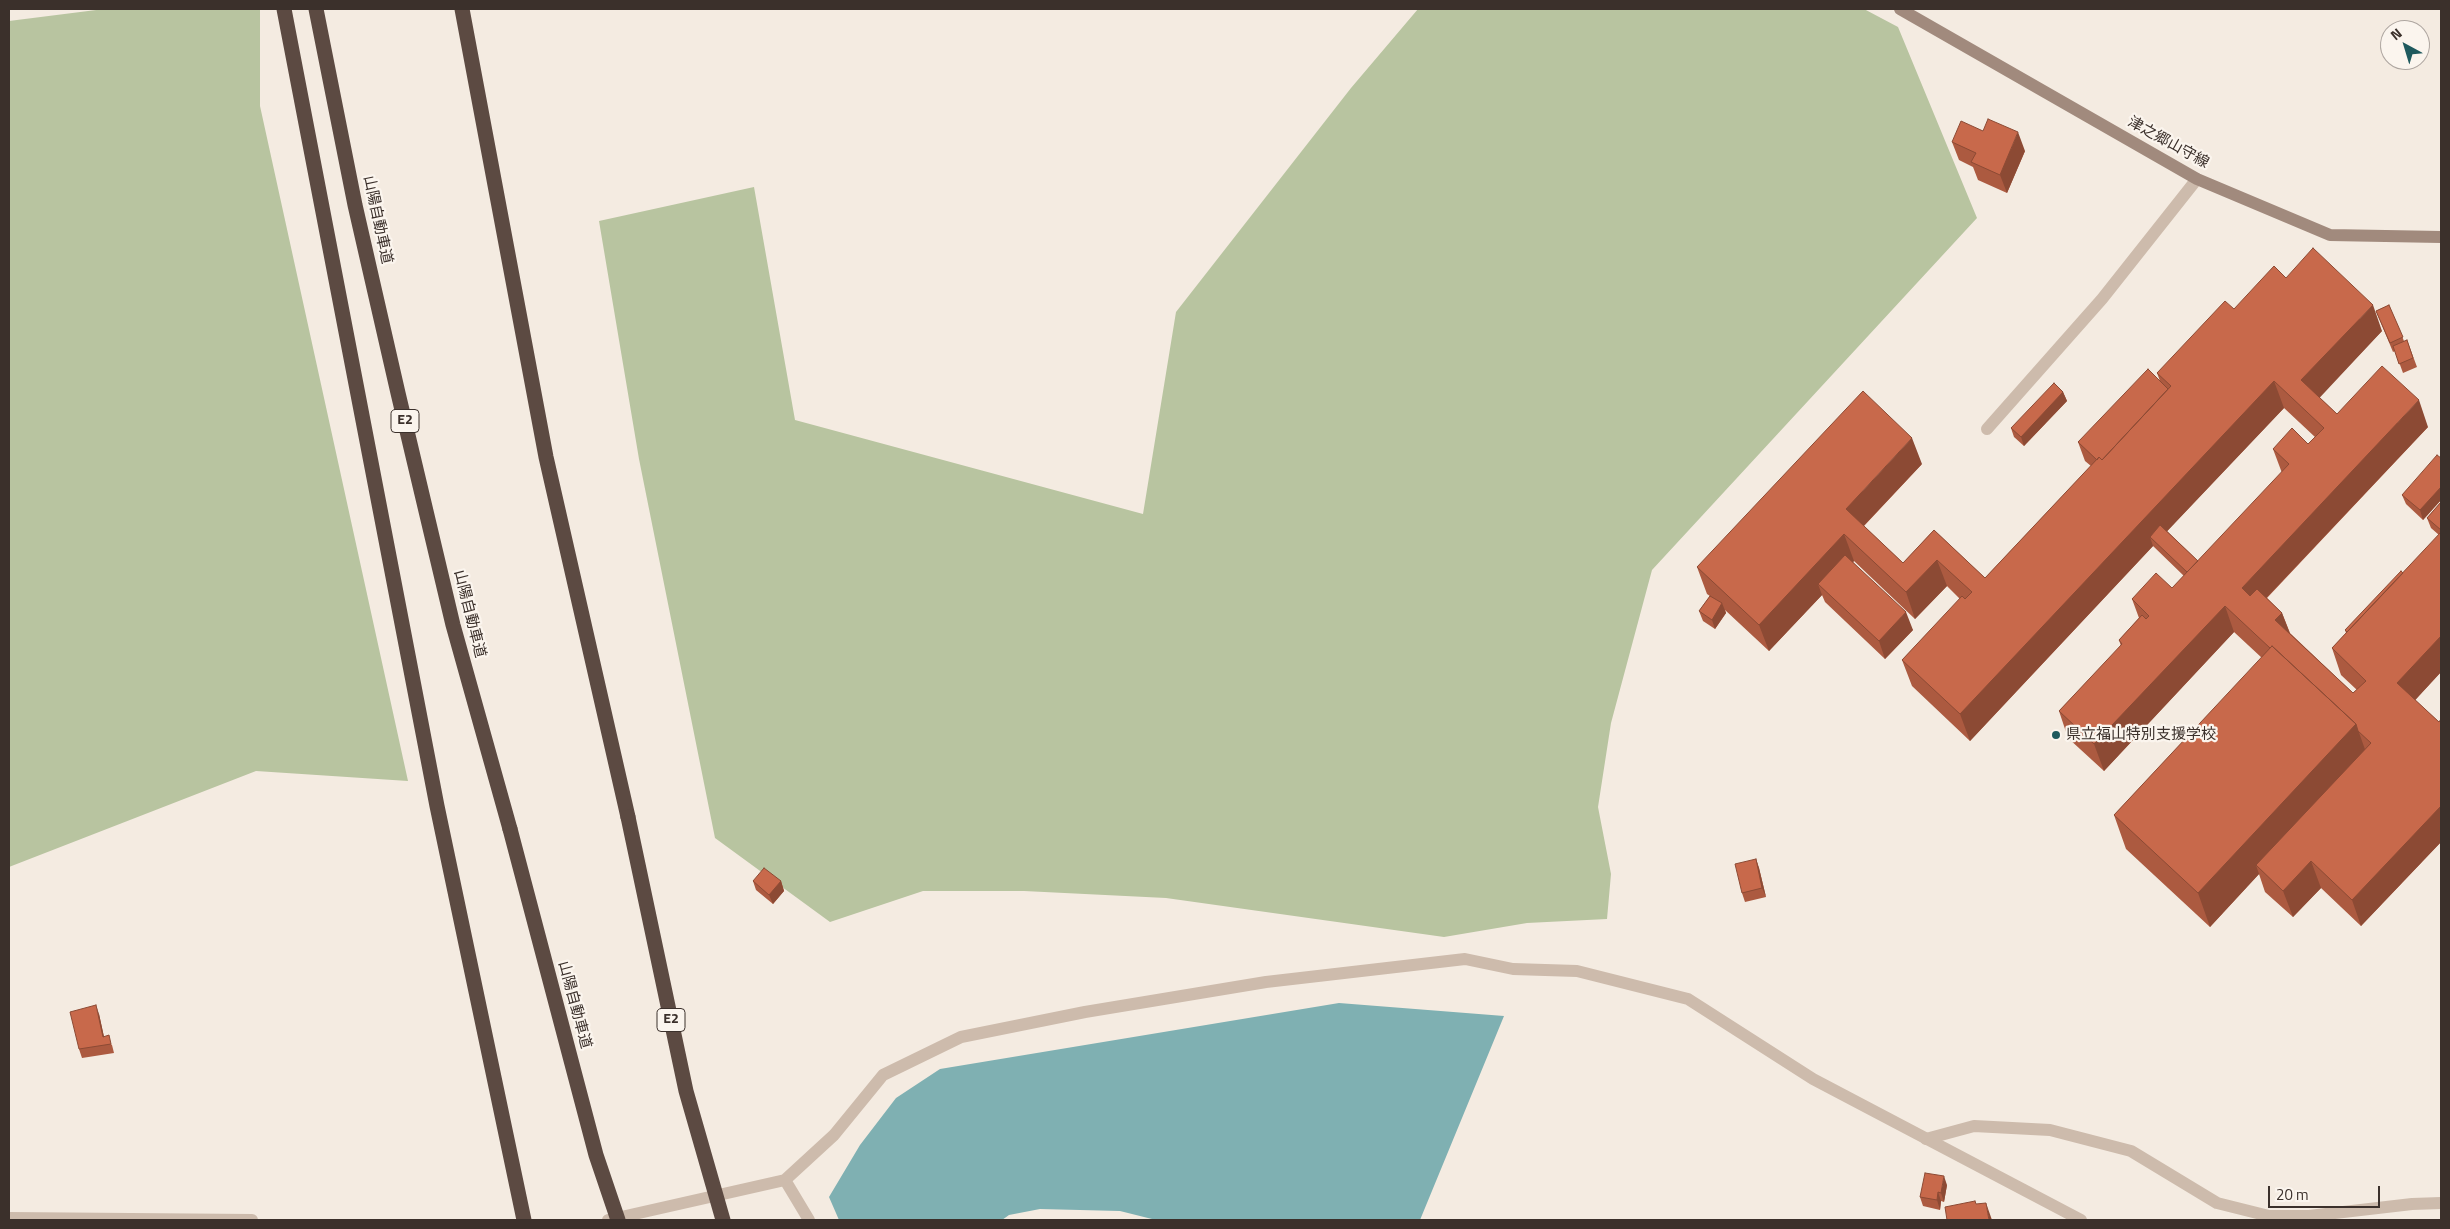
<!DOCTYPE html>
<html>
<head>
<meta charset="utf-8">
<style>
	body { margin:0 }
	#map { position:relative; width:2450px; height:1229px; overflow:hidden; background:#f4ebe1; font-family:"Titillium Web",sans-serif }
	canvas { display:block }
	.frame { position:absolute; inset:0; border:10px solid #3b302b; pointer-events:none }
	.north { position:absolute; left:2380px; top:20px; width:50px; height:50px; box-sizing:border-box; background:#fbf5ee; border:1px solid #aea6a0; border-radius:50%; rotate:321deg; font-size:14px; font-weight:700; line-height:20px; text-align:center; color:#3b302b }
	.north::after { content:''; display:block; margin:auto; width:18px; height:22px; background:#1f5a5e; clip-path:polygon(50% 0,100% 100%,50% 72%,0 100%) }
	.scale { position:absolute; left:2268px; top:1186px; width:112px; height:22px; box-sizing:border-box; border:2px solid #3b302b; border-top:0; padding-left:6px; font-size:15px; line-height:18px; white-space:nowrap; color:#3b302b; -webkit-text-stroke:4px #fbf5ee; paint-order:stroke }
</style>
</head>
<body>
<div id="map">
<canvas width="2450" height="1229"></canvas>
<div class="frame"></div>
<div class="north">N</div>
<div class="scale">20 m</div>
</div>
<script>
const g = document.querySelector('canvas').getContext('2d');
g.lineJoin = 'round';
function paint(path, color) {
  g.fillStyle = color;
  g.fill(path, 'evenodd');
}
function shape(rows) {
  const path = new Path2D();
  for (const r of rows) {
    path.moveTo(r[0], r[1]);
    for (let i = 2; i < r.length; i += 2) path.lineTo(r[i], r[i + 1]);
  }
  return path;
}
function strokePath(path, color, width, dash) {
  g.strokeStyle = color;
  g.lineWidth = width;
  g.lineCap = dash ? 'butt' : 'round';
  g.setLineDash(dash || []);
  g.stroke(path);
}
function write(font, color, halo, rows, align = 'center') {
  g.font = font + ' "Titillium Web","Noto Sans JP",sans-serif';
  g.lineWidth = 4.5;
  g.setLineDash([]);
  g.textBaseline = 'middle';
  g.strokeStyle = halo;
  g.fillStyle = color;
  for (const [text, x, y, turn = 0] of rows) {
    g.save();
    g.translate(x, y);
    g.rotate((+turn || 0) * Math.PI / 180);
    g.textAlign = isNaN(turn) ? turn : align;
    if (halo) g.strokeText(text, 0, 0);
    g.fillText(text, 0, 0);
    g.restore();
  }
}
paint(shape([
	[104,9,260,9,260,106,408,781,256,771,9,867,9,21],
	[1418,9,1864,9,1898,27,1977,218,1652,570,1611,723,1598,807,1611,874,1607,919,1527,923,1444,937,1166,898,1024,891,923,891,830,922,715,838,639,459,599,221,754,187,795,420,1143,514,1176,312,1351,88]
]), '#b8c4a0');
paint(shape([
	[1339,1003,1504,1016,1420,1220,1156,1220,1120,1211,1040,1209,1009,1215,1002,1220,839,1220,829,1197,860,1145,896,1098,940,1069]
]), '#7fb0b2');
strokePath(shape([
	[1987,429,2102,299,2197,179]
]), '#cdbbac', 12);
strokePath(shape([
	[1926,1139,1974,1126,2050,1130,2131,1151,2217,1203,2269,1216,2309,1216,2412,1204,2441,1203],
	[9,1218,252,1220]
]), '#cdbbac', 12);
strokePath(shape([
	[785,1180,809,1220],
	[608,1220,785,1180,834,1135,883,1075,961,1037,1085,1012,1266,982,1465,959,1513,969,1577,971,1688,999,1813,1079,2081,1220]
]), '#cdbbac', 12);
strokePath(shape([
	[1900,9,2197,179,2330,235,2441,237]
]), '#a18a7d', 12);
strokePath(shape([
	[284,9,437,806,524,1220],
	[316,9,355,205,398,393,453,625,510,829],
	[462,9,546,457,628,817]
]), '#5c4a42', 15);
strokePath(shape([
	[628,817,686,1091,723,1220],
	[510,829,596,1155,618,1220]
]), '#5c4a42', 15);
paint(shape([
	[1952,142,2025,151,2007,193,1978,180,1973,167,1959,160],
	[2286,278,2382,331,2319,397,2337,414,2428,427,2267,598,2282,613,2290,633,2353,693,2357,690,2341,675,2332,648,2346,633,2345,630,2403,573,2439,535,2431,528,2427,518,2441,502,2441,672,2415,700,2439,722,2441,719,2441,842,2361,926,2321,888,2293,917,2265,892,2259,874,2210,927,2126,849,2114,815,2262,658,2234,632,2104,771,2068,738,2059,711,2121,646,2119,640,2139,618,2132,599,2172,588,2184,576,2153,546,1970,741,1912,686,1902,660,1960,599,1947,586,1915,619,1854,561,1853,562,1913,630,1885,659,1825,602,1822,595,1769,651,1725,610,1726,613,1715,629,1703,621,1699,611,1710,596,1707,594,1697,567,1922,464,1864,526,1903,563,1934,530,1985,578,2091,466,2085,461,2078,442,2160,381,2157,373,2234,309],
	[2284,408,2315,437,2308,444,2273,449,2282,473,2198,561,2167,531],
	[2389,305,2404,341,2407,340,2417,367,2403,373,2395,351,2393,352,2376,311],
	[2063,392,2067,401,2024,446,2014,437,2011,428],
	[2441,458,2441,500,2423,520,2406,504,2402,495],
	[1756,859,1759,868,1766,897,1745,902,1742,893],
	[753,881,781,881,784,891,773,904,756,890],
	[99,1014,104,1037,112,1045,114,1053,82,1058,79,1049],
	[1947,1185,1944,1202,1941,1201,1940,1210,1923,1206,1920,1197]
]), '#ac5a40');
paint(shape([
	[2018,132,2025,151,2007,193,2000,175],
	[2373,305,2382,331,2311,407,2301,380],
	[2274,381,2284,408,2156,543,2150,537,2153,546,1970,741,1960,714],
	[2063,392,2067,401,2024,446,2021,437],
	[2419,400,2428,427,2251,614,2242,588],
	[1912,438,1922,464,1855,535,1846,509],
	[2441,487,2441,500,2423,520,2420,510],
	[1844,534,1854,561,1826,591,1818,584,1822,595,1769,651,1759,625],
	[1937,560,1947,586,1915,619,1906,592],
	[1722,603,1726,613,1715,629,1712,620],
	[2225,606,2234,632,2104,771,2094,744],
	[1906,612,1913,630,1885,659,1879,641],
	[2282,613,2292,639,2275,620],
	[2441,636,2441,672,2407,709,2397,683],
	[2356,724,2368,758,2256,865,2259,874,2210,927,2198,893],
	[2441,806,2441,842,2361,926,2352,900],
	[1756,859,1759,868,1766,897,1762,888],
	[2311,861,2321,888,2293,917,2283,891],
	[781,881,784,891,773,904,769,895],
	[96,1005,99,1014,106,1046,103,1037],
	[1944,1176,1947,1185,1944,1202,1941,1193],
	[1938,1192,1941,1201,1940,1210,1937,1200],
	[1986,1203,1992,1220,1989,1220]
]), '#8c4a34');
const building = shape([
	[1988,119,2018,132,2000,175,1971,162,1976,153,1952,142,1961,121,1983,131,1988,119],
	[2313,248,2373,305,2301,380,2337,414,2382,366,2419,400,2242,588,2250,596,2257,589,2282,613,2275,620,2353,693,2366,681,2332,648,2441,532,2441,636,2397,683,2439,722,2441,719,2441,807,2441,806,2352,900,2311,861,2283,891,2256,865,2371,743,2358,731,2356,724,2272,646,2270,648,2225,606,2094,744,2059,711,2122,644,2119,640,2142,615,2146,619,2149,616,2132,599,2156,573,2172,588,2289,464,2273,449,2292,428,2308,444,2324,428,2274,381,1960,714,1902,660,1962,596,1965,599,1972,592,1937,560,1906,592,1844,534,1759,625,1697,567,1863,391,1912,438,1846,509,1903,563,1934,530,1985,578,2099,457,2102,460,2171,386,2157,373,2225,301,2234,309,2274,266,2286,278,2313,248],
	[2389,305,2403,337,2390,343,2376,311,2389,305],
	[2407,340,2413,358,2399,364,2393,346,2407,340],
	[2148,369,2168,389,2102,460,2099,457,2097,460,2078,442,2148,369],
	[2054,383,2063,392,2021,437,2011,428,2054,383],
	[2437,455,2441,458,2441,487,2420,510,2402,495,2437,455],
	[2441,502,2441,530,2427,518,2441,502],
	[2160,525,2198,561,2187,572,2150,537,2160,525],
	[1845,555,1906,612,1879,641,1818,584,1845,555],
	[2401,571,2403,573,2347,632,2345,630,2401,571],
	[1710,596,1722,603,1712,620,1699,611,1710,596],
	[2272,646,2356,724,2198,893,2114,815,2272,646],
	[1756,859,1762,888,1742,893,1735,864,1756,859],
	[764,868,781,881,769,895,753,881,764,868],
	[96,1005,103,1037,109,1035,111,1044,79,1049,70,1012,96,1005],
	[1925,1173,1944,1176,1941,1193,1938,1192,1937,1200,1920,1197,1925,1173],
	[1975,1201,1976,1204,1986,1203,1989,1220,1947,1220,1945,1207,1975,1201]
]);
paint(building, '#c8694b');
strokePath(building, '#8c4a34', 1);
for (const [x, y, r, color] of [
	[2056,735,5,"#1f5a5e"]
]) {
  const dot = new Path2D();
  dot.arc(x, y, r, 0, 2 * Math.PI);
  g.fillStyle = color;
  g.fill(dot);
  strokePath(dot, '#fbf5ee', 2);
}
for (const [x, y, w] of [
	[405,421,28],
	[671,1020,28]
]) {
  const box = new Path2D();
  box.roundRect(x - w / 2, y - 11.5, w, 23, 4);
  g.fillStyle = '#fbf5ee';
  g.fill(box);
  strokePath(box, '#3b302b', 1);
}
write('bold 14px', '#3b302b', null, [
	["E2",405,421],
	["E2",671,1020]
]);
write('15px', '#3b302b', '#fbf5ee', [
	["津之郷山守線",2168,143,29],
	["山陽自動車道",377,220,78],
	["山陽自動車道",469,614,76],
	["山陽自動車道",574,1005,75]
]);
write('15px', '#3b302b', '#fbf5ee', [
	["県立福山特別支援学校",2066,735]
], 'left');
</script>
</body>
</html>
